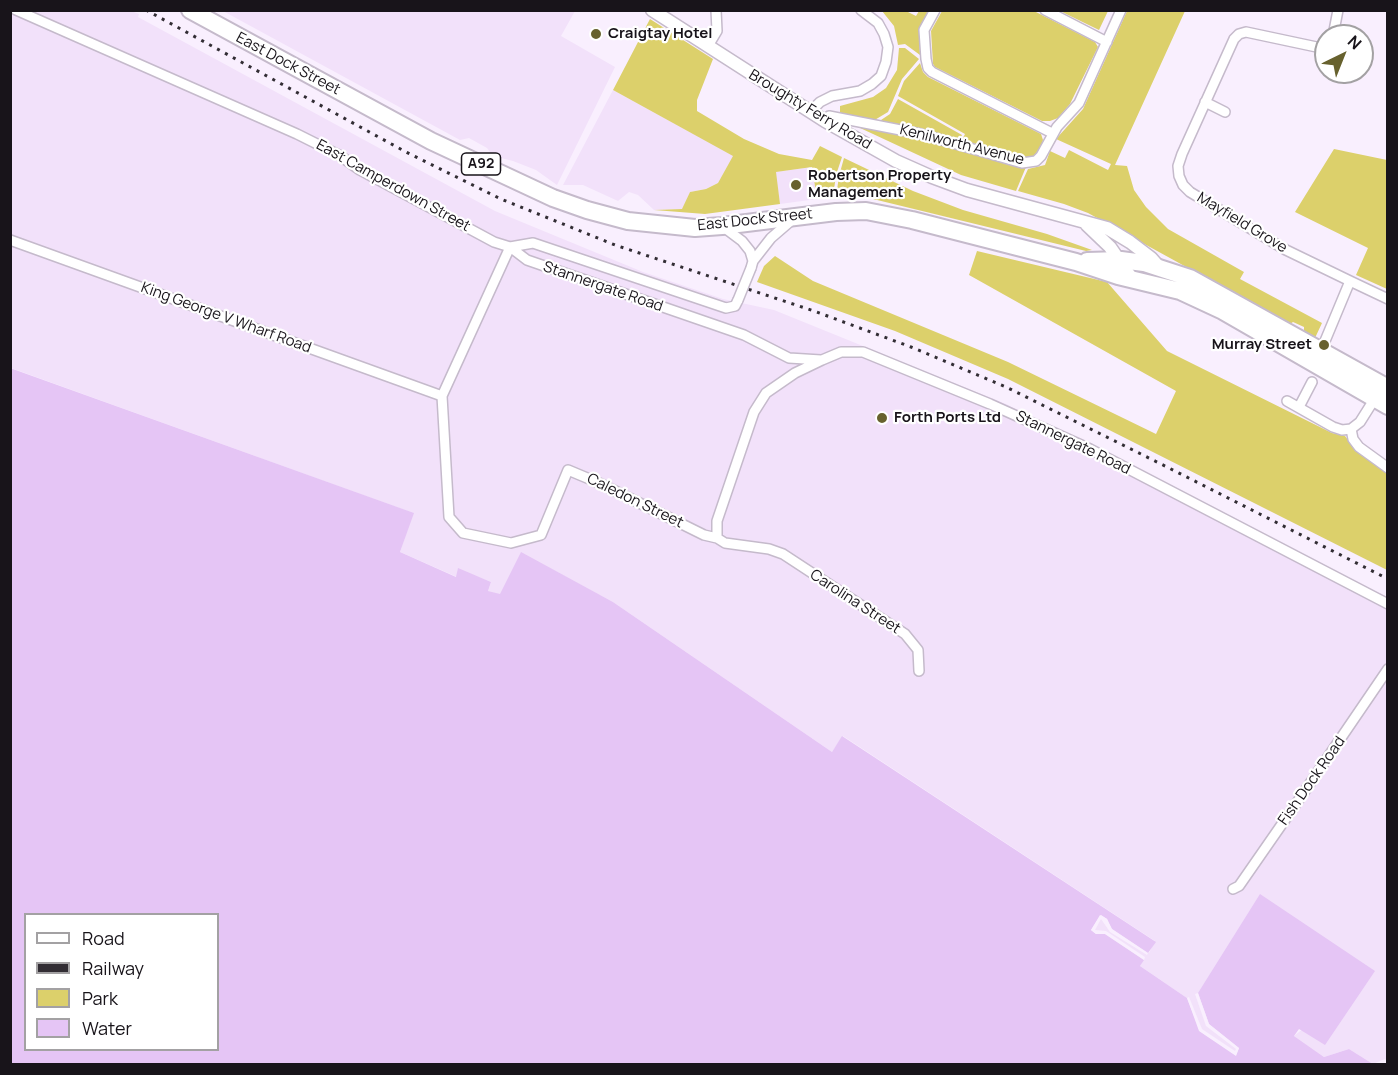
<!DOCTYPE html>
<html>
<head>
<meta charset="utf-8">
<style>
	body { margin:0 }
	#map { position:relative; width:1398px; height:1075px; overflow:hidden; background:#f9effe; font-family:Manrope,sans-serif }
	canvas { display:block }
	.frame { position:absolute; inset:0; border:12px solid #18141a; pointer-events:none }
	.legend { position:absolute; left:24px; top:913px; width:195px; height:138px; box-sizing:border-box; background:#fff; border:2px solid #a3a1a3; margin:0; padding:8px 10px; list-style:none; font-size:18px; color:#18141a }
	.legend li { display:flex; align-items:center; gap:12px; height:30px }
	.legend b { width:30px; border:2px solid #a3a1a3 }
	.north { position:absolute; left:1314px; top:24px; width:60px; height:60px; box-sizing:border-box; background:#fff; border:2px solid #a3a1a3; border-radius:50%; rotate:43deg; font-size:16px; font-weight:700; line-height:24px; text-align:center; color:#18141a }
	.north::after { content:''; display:block; margin:auto; width:21px; height:27px; background:#67612e; clip-path:polygon(50% 0,100% 100%,50% 72%,0 100%) }
</style>
</head>
<body>
<div id="map">
<canvas width="1398" height="1075"></canvas>
<div class="frame"></div>
<ul class="legend">
<li><b style="height:8px;background:#fff"></b>Road</li>
<li><b style="height:8px;background:#322d34"></b>Railway</li>
<li><b style="height:16px;background:#dcd06b"></b>Park</li>
<li><b style="height:16px;background:#e5c5f5"></b>Water</li>
</ul>
<div class="north">N</div>
</div>
<script>
const g = document.querySelector('canvas').getContext('2d');
g.lineJoin = 'round';
function paint(path, color) {
  g.fillStyle = color;
  g.fill(path, 'evenodd');
}
function shape(rows) {
  const path = new Path2D();
  for (const r of rows) {
    path.moveTo(r[0], r[1]);
    for (let i = 2; i < r.length; i += 2) path.lineTo(r[i], r[i + 1]);
  }
  return path;
}
function strokePath(path, color, width, dash) {
  g.strokeStyle = color;
  g.lineWidth = width;
  g.lineCap = dash ? 'butt' : 'round';
  g.setLineDash(dash || []);
  g.stroke(path);
}
function write(font, color, halo, rows, align = 'center') {
  g.font = font + ' Manrope,sans-serif';
  g.lineWidth = 4.5;
  g.setLineDash([]);
  g.textBaseline = 'middle';
  g.strokeStyle = halo;
  g.fillStyle = color;
  for (const [text, x, y, turn = 0] of rows) {
    g.save();
    g.translate(x, y);
    g.rotate((+turn || 0) * Math.PI / 180);
    g.textAlign = isNaN(turn) ? turn : align;
    if (halo) g.strokeText(text, 0, 0);
    g.fillText(text, 0, 0);
    g.restore();
  }
}
paint(shape([
	[10,11,131,11,139,14,138,17,495,211,643,272,723,299,774,310,1006,404,1387,597,1387,1061,1385,1059,1373,1064,1349,1049,1324,1057,1294,1036,1375,971,1239,1048,1236,1056,1199,1031,1187,998,1140,966,1143,960,1091,930,1100,915,1149,953,1155,941,843,736,832,752,613,602,521,553,500,595,488,591,491,582,458,569,457,577,400,552,413,513,11,368],
	[223,11,575,11,561,36,615,67,557,185,536,170,513,161,493,156,487,148,469,138,460,140],
	[613,90,734,156,718,183,706,189,690,192,683,209,654,210,638,195,629,192,618,201,583,185,563,185],
	[812,167,817,199,780,204,775,172]
]), '#f2e1fa');
paint(shape([
	[882,11,906,11,916,16,919,11,930,11,919,31,920,55,905,44,898,45,894,26],
	[942,11,1034,11,1095,42,1098,47,1070,104,1058,118,1050,121,1042,121,935,67,933,64,931,31],
	[1060,11,1108,11,1099,30],
	[1127,11,1185,11,1115,165,1127,166,1134,190,1146,207,1168,229,1244,272,1240,279,1322,323,1315,338,1304,332,1304,327,1293,322,1290,324,1088,213,1064,204,1018,191,1028,169,1045,165,1050,151,1065,158,1069,150,1108,170,1111,164,1056,139,1083,109],
	[650,19,713,59,697,100,697,111,744,139,779,154,812,160,820,146,842,157,836,175,833,197,817,199,812,167,776,172,780,204,705,214,654,210,682,209,690,192,706,189,718,183,733,156,613,90],
	[899,48,905,48,919,59,902,79,888,112,873,121,840,114,840,106,873,97,886,88,897,70],
	[920,63,923,72,928,77,1041,134,1043,140,1041,148,1033,157,1026,161,961,142,965,134,898,96,904,81],
	[898,99,962,135,959,141,878,122,890,114],
	[858,127,920,137,1009,165,1026,167,1016,191,961,175],
	[1334,149,1387,160,1387,289,1356,275,1368,248,1295,212],
	[844,158,913,191,963,210,1047,234,1092,250,1086,251,873,199,851,196,836,197,839,176],
	[977,251,1107,282,1167,351,1332,433,1345,436,1352,445,1387,472,1387,570,1008,379,895,331,757,282,764,266,775,256,813,281,1008,362,1156,434,1176,391,969,275]
]), '#dcd06b');
paint(shape([
	[10,368,414,513,400,552,456,577,458,568,491,582,488,591,500,594,521,552,613,602,832,752,842,736,1156,942,1148,953,1112,929,1107,919,1101,915,1091,930,1096,934,1105,934,1144,960,1140,966,1187,998,1200,1031,1236,1055,1239,1048,1209,1024,1198,993,1260,894,1375,971,1325,1045,1299,1029,1294,1036,1324,1057,1349,1049,1373,1064,11,1064],
	[26,914,218,914,218,1050,26,1050]
]), '#e5c5f5');
paint(shape([
	[1100,915,1107,919,1112,929,1148,953,1147,955,1110,932,1101,919,1095,930,1106,931,1145,957,1144,960,1105,934,1096,934,1091,930],
	[1198,993,1209,1024,1239,1048,1236,1056,1199,1031,1187,998,1189,997,1202,1029,1235,1051,1236,1049,1206,1026,1195,994]
]), '#f9effe');
const minor = shape([
	[16,10,297,134,339,155,360,170,494,242,510,247,533,243,726,308,735,306,738,300],
	[935,10,924,30,926,59,928,68,932,72,1052,133],
	[1045,10,1107,42],
	[1333,36,1338,10],
	[708,46,717,31,716,10],
	[1326,49,1246,32,1239,34,1234,39,1182,154,1178,166,1179,176,1183,185,1190,192,1286,250,1350,281],
	[1205,102,1225,112],
	[810,112,820,102,832,96,860,91,872,84,881,76,886,62,888,47,884,34,878,23,861,10],
	[825,121,829,116,921,134,1022,163,1036,161,1041,156,1057,127,1079,103,1121,10],
	[722,226,742,241,750,251,753,261],
	[10,240,442,396,510,247],
	[510,247,527,260,744,335,789,358,821,360],
	[751,268,753,261,771,238,793,219],
	[1325,341,1350,281,1388,299],
	[442,396,449,517,463,533,511,543,541,535,568,470,599,483,704,535,717,538,725,543,769,549,783,554,905,634,918,650,919,671],
	[1287,401,1333,427,1342,430,1351,429,1353,439,1359,447,1388,468],
	[1299,407,1312,382],
	[1351,429,1360,422,1377,395],
	[717,538,717,521,754,412,766,393,795,373,822,360,841,352,863,352,990,404,1090,449,1388,604],
	[1233,889,1239,886,1298,801,1388,669]
]);
const tertiary = shape([
	[652,10,825,121,896,161,932,177,967,190,1107,228,1130,242,1151,258,1158,266],
	[1087,225,1110,247,1132,279]
]);
const trunk = shape([
	[190,10,431,141,553,198,587,210,628,221,695,228,722,226,836,212,866,211,912,220,1076,262,1118,276,1180,291,1223,311,1388,406],
	[1087,261,1121,260,1144,263,1190,278,1388,388]
]);
strokePath(minor, '#c5bacb', 12);
strokePath(tertiary, '#c5bacb', 15);
strokePath(trunk, '#c5bacb', 20);
strokePath(minor, '#fff', 9);
strokePath(tertiary, '#fff', 12);
strokePath(trunk, '#fff', 16);
strokePath(shape([
	[146,10,406,152,501,199,615,245,814,311,911,347,1006,387,1167,467,1388,579]
]), '#322d34', 3, [3, 6]);
const minorBridge = shape([
	[738,300,751,268]
]);
strokePath(minorBridge, '#c5bacb', 12, []);
strokePath(minorBridge, '#fff', 9);
for (const [x, y, r, color] of [
	[596,34,6,"#67612e"],
	[796,185,6,"#67612e"],
	[1324,345,6,"#67612e"],
	[882,418,6,"#67612e"]
]) {
  const dot = new Path2D();
  dot.arc(x, y, r, 0, 2 * Math.PI);
  g.fillStyle = color;
  g.fill(dot);
  strokePath(dot, '#fff', 2);
}
for (const [x, y, w] of [
	[481,164,39]
]) {
  const box = new Path2D();
  box.roundRect(x - w / 2, y - 11, w, 22, 4.5);
  g.fillStyle = '#fff';
  g.fill(box);
  strokePath(box, '#18141a', 1.5);
}
write('bold 14px', '#18141a', null, [
	["A92",481,164]
]);
write('bold 15px', '#18141a', '#fff', [
	["Craigtay Hotel",608,34],
	["Robertson Property",808,176],
	["Management",808,193],
	["Murray Street",1312,345,"right"],
	["Forth Ports Ltd",894,418]
], 'left');
write('15px', '#18141a', '#fff', [
	["East Dock Street",288,64,28],
	["Broughty Ferry Road",810,110,31],
	["Kenilworth Avenue",962,145,14],
	["East Camperdown Street",393,186,29],
	["East Dock Street",755,220,-6],
	["Mayfield Grove",1242,223,31],
	["Stannergate Road",603,287,19],
	["King George V Wharf Road",226,318,20],
	["Stannergate Road",1073,443,26],
	["Caledon Street",635,501,26],
	["Carolina Street",855,602,33],
	["Fish Dock Road",1312,781,-55]
]);
</script>
</body>
</html>
